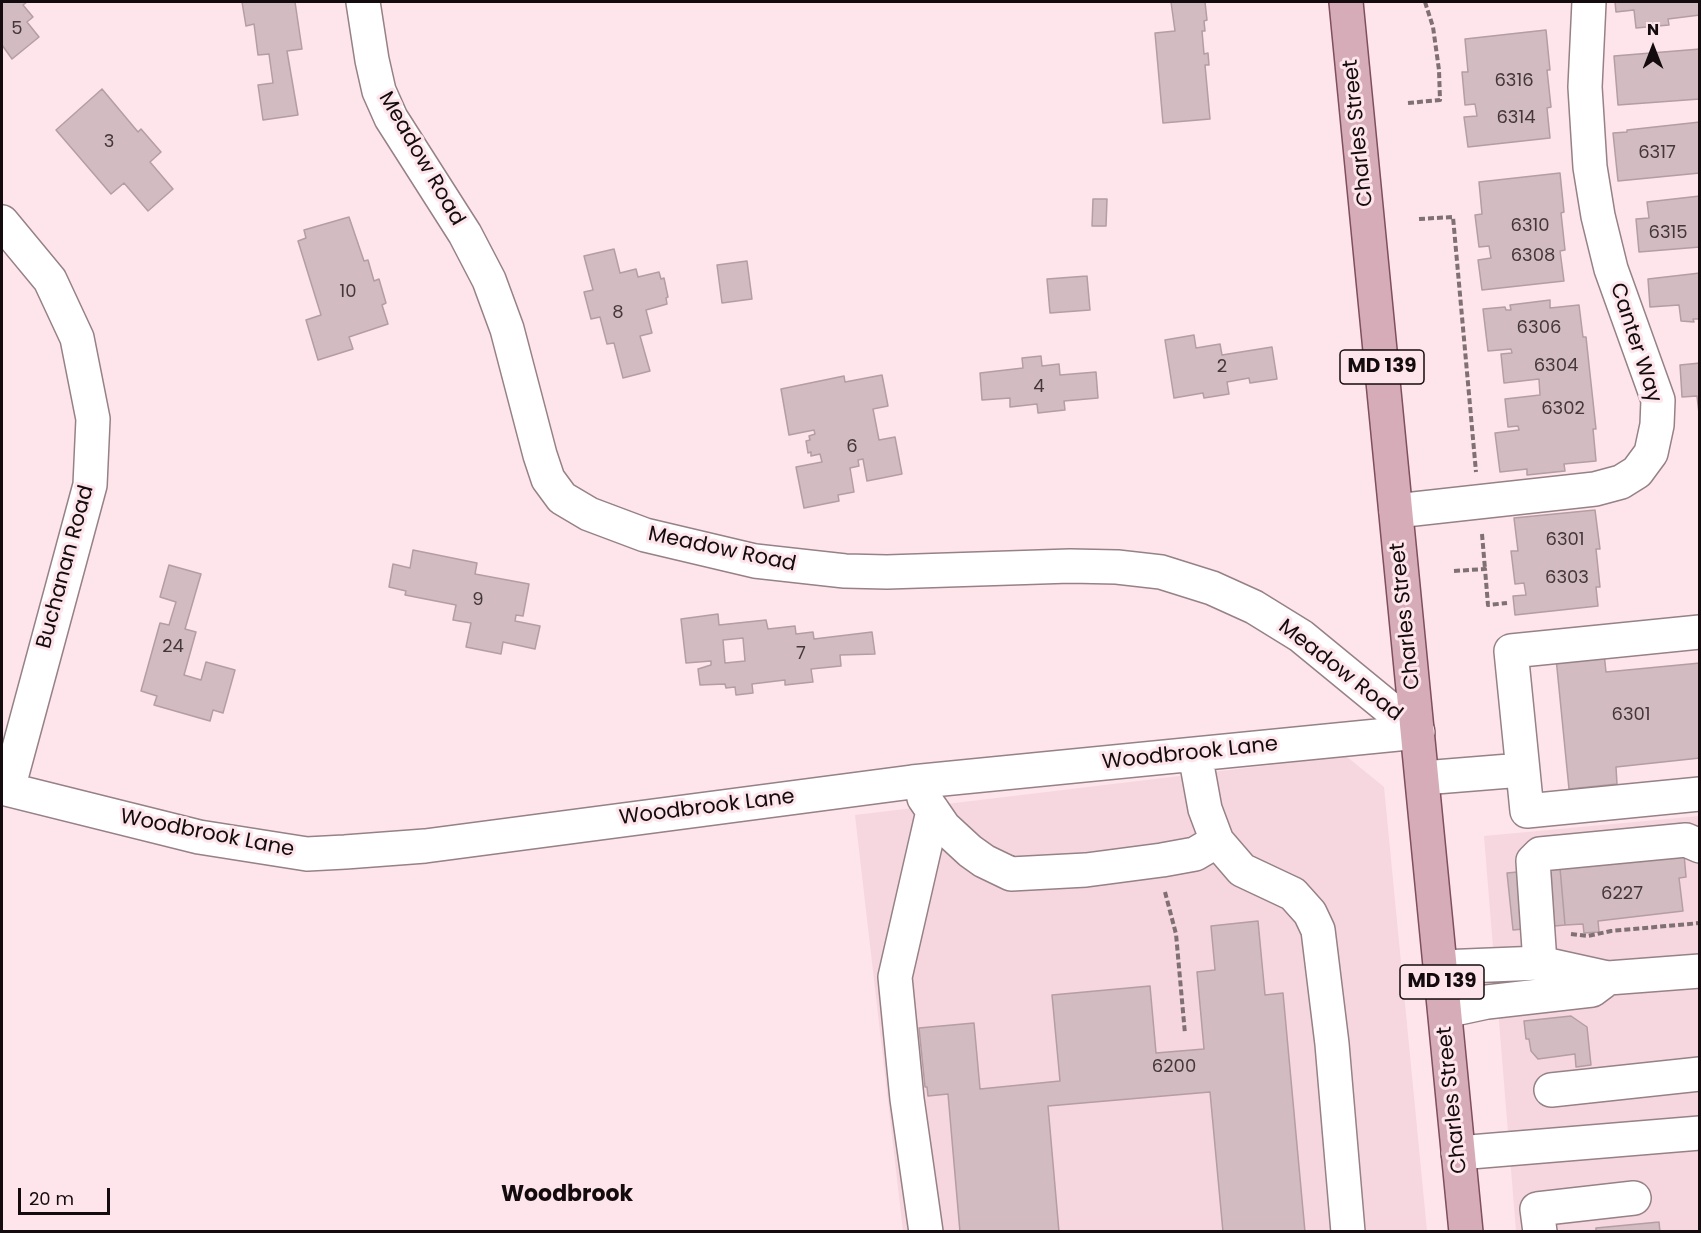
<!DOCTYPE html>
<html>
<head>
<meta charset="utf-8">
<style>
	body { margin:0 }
	#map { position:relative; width:1701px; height:1233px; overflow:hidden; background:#fde5eb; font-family:Poppins,sans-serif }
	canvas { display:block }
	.frame { position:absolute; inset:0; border:3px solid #130b0d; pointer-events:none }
	.north { position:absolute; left:1623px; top:18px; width:60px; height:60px; -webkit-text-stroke:4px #fde5eb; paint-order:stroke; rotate:0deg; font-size:16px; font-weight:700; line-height:24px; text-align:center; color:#130b0d }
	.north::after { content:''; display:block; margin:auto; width:21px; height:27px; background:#130b0d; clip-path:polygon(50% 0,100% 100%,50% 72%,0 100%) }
	.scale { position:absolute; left:18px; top:1188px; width:92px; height:27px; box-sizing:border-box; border:3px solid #130b0d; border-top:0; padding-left:8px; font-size:18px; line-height:21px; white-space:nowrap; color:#130b0d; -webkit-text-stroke:4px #fde5eb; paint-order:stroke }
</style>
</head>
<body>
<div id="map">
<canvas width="1701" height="1233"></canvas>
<div class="frame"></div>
<div class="north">N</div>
<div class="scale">20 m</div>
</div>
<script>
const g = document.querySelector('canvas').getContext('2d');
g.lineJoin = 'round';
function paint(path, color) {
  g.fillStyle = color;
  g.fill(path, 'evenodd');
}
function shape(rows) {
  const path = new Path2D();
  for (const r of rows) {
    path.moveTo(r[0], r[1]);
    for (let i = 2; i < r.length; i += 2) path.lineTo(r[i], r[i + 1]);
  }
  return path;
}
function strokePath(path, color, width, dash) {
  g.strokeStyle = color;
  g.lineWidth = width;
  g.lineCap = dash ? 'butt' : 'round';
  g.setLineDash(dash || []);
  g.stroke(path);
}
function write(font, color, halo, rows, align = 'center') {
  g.font = font + ' Poppins,sans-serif';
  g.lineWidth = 6;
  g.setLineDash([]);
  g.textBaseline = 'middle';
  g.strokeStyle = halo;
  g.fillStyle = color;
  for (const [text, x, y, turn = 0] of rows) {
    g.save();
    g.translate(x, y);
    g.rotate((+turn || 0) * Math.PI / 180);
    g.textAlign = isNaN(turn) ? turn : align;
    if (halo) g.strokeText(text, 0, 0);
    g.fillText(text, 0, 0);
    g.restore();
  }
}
paint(shape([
	[1346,756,1384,787,1427,1231,903,1231,855,815],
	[1699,816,1699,1231,1516,1231,1484,836]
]), '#f6d7df');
const building = shape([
	[2,2,27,2,23,5,33,17,27,22,39,37,12,59,2,45,2,2],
	[242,2,295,2,302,49,287,51,298,115,263,120,258,85,273,83,269,54,258,55,254,24,246,26,242,2],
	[1171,2,1205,2,1207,20,1204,21,1205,31,1202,31,1204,54,1208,53,1209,65,1205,65,1210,119,1163,123,1155,33,1175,31,1171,2],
	[1615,2,1700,2,1700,15,1668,19,1669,25,1636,28,1634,10,1616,12,1615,2],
	[1546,30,1550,70,1547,70,1551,107,1547,108,1550,138,1468,147,1464,117,1477,116,1475,104,1465,105,1462,72,1468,72,1465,39,1546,30],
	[1700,49,1700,99,1618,105,1614,56,1700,49],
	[102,89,138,132,141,129,161,152,150,162,173,189,148,211,124,183,111,194,56,130,102,89],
	[1700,122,1700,173,1618,181,1613,133,1627,132,1627,130,1700,122],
	[1560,173,1564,212,1561,213,1565,250,1560,251,1564,281,1482,290,1478,260,1491,258,1489,246,1479,247,1475,215,1482,214,1479,182,1560,173],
	[1700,196,1700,247,1639,252,1636,219,1649,218,1647,202,1700,196],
	[1093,199,1107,199,1106,226,1092,226,1093,199],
	[349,217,364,261,368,260,374,281,379,279,386,303,382,305,388,324,349,337,353,349,318,360,306,320,321,315,298,241,306,238,304,230,349,217],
	[614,249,620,273,636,269,638,277,659,272,661,279,664,278,668,297,666,298,667,304,646,310,652,333,640,336,650,371,623,378,614,343,607,344,600,317,591,319,584,292,593,290,584,256,614,249],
	[747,261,752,299,722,303,717,265,747,261],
	[1700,273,1700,319,1693,319,1694,322,1681,321,1679,305,1650,307,1648,279,1700,273],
	[1087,276,1090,310,1050,313,1047,279,1087,276],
	[1550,300,1550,308,1579,305,1583,337,1586,337,1596,429,1593,429,1596,461,1564,464,1565,471,1527,475,1527,469,1500,472,1495,433,1519,430,1518,426,1508,427,1505,399,1540,395,1539,379,1504,383,1501,354,1512,353,1511,349,1488,351,1483,309,1505,307,1506,310,1511,310,1510,305,1550,300],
	[1194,335,1196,348,1220,344,1222,355,1272,347,1277,379,1250,383,1249,378,1227,382,1229,394,1204,398,1203,393,1174,398,1165,340,1194,335],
	[1041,356,1042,366,1059,364,1060,375,1096,372,1098,398,1064,401,1065,410,1038,413,1037,404,1010,407,1010,398,982,400,980,373,1023,368,1022,358,1041,356],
	[1700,363,1700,422,1697,396,1682,397,1680,365,1700,363],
	[882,375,888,406,873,409,879,440,895,437,902,474,867,481,863,459,858,460,859,466,850,468,854,492,838,495,839,501,804,508,796,467,822,462,820,454,811,456,811,452,808,453,806,441,810,440,809,436,815,434,814,430,789,435,781,389,844,376,845,382,882,375],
	[1595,510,1600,549,1596,549,1600,587,1596,587,1598,606,1515,615,1513,596,1526,595,1524,583,1515,584,1511,551,1518,551,1514,518,1595,510],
	[413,550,477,563,475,574,529,584,523,616,516,615,515,621,540,626,535,649,503,642,501,654,466,647,471,623,453,620,456,605,405,595,406,591,389,587,393,564,410,568,413,550],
	[169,565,201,574,185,629,196,632,184,675,201,680,206,662,235,670,223,713,213,710,210,721,154,705,157,696,141,691,160,623,169,625,176,602,160,597,169,565],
	[718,614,719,625,766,620,768,629,795,626,796,634,813,632,814,639,872,632,875,654,840,655,841,666,811,669,813,682,785,685,785,680,752,684,753,693,736,695,735,687,726,688,725,684,700,685,698,669,711,665,711,661,686,663,681,619,718,614],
	[743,638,745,661,725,663,723,640,743,638],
	[1604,653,1606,672,1700,663,1700,758,1616,767,1617,784,1569,789,1556,658,1604,653],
	[1684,854,1686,877,1679,878,1683,911,1598,921,1599,932,1584,933,1583,924,1565,925,1560,868,1684,854],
	[1560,868,1565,925,1513,930,1507,873,1560,868],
	[1258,921,1265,995,1283,993,1305,1232,1223,1232,1210,1092,1048,1106,1059,1232,960,1232,948,1094,928,1096,927,1087,925,1087,919,1028,974,1023,980,1089,1060,1081,1052,995,1150,986,1156,1053,1204,1049,1197,972,1215,970,1211,926,1258,921],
	[1571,1016,1587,1027,1591,1065,1576,1067,1575,1054,1538,1059,1531,1051,1529,1039,1526,1039,1524,1021,1571,1016],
	[1659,1222,1660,1232,1596,1232,1596,1228,1659,1222]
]);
paint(building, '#d2bbc1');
strokePath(building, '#b49da3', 1.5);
const minor = shape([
	[363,2,372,60,379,91,391,118,465,234,489,280,507,329,540,455,548,479,562,498,589,514,645,535,755,561,845,571,887,572,1070,566,1117,567,1161,572,1212,588,1254,607,1301,636,1418,732],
	[2,222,50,280,77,338,93,419,90,485,8,789],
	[1396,511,1595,489,1621,482,1637,472,1651,453,1657,425,1658,400,1611,269,1598,216,1590,167,1585,87,1589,2],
	[1700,632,1511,651,1527,811,1700,794],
	[1195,754,1205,809,1217,841,1242,870,1293,894,1310,913,1318,930,1332,1044,1348,1232],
	[1423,778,1522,770],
	[2,788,199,837,307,854,345,852,425,846,912,782,1418,732],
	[924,798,944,827,970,851,984,861,1011,874,1086,870,1162,860,1195,854,1217,841],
	[1540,963,1533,861,1540,854,1686,840,1700,846],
	[1441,967,1540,963,1608,978,1700,971],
	[1445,1011,1487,1002,1592,990,1608,978],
	[1551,1090,1700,1074],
	[1458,1153,1700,1133],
	[926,1232,907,1099,895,977,933,811],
	[1540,1232,1537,1209,1634,1198]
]);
const major = shape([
	[1346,2,1466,1232]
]);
strokePath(minor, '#968186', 36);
strokePath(major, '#804f5e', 36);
strokePath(shape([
	[1408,103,1440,100,1439,70,1433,27,1425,2],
	[1419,219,1453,217,1476,472],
	[1482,534,1485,569],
	[1454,571,1485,569,1488,605,1507,603],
	[1165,892,1176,934,1185,1034],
	[1571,934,1588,936,1611,931,1700,923]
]), '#7f7074', 4, [6, 3]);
strokePath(minor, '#fff', 33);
strokePath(major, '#d6acb8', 33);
write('18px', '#43373a', null, [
	["5",17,29],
	["6316",1514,81],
	["6314",1516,118],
	["3",109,142],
	["6317",1657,153],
	["6310",1530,226],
	["6315",1668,233],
	["6308",1533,256],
	["10",348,292],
	["8",618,313],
	["6306",1539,328],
	["6304",1556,366],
	["2",1222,367],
	["4",1039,387],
	["6302",1563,409],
	["6",852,447],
	["6301",1565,540],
	["6303",1567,578],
	["9",478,600],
	["24",173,647],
	["7",801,654],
	["6301",1631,715],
	["6227",1622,894],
	["6200",1174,1067]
]);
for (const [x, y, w] of [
	[1382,367,84],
	[1442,982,84]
]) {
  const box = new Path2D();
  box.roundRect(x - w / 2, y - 17, w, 34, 4.5);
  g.fillStyle = '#fde5eb';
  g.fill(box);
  strokePath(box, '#130b0d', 1.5);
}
write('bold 20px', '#130b0d', null, [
	["MD 139",1382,367],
	["MD 139",1442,982]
]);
write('21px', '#130b0d', '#fde5eb', [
	["Charles Street",1359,133,-96],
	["Meadow Road",421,159,60],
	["Canter Way",1635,343,72],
	["Meadow Road",722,550,12],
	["Buchanan Road",66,567,-75],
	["Charles Street",1406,616,-96],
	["Meadow Road",1340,671,38],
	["Woodbrook Lane",1190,754,-6],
	["Woodbrook Lane",707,808,-7],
	["Woodbrook Lane",207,834,11],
	["Charles Street",1453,1100,-96]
]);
write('bold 22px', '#130b0d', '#fde5eb', [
	["Woodbrook",567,1195]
]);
</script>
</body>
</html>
